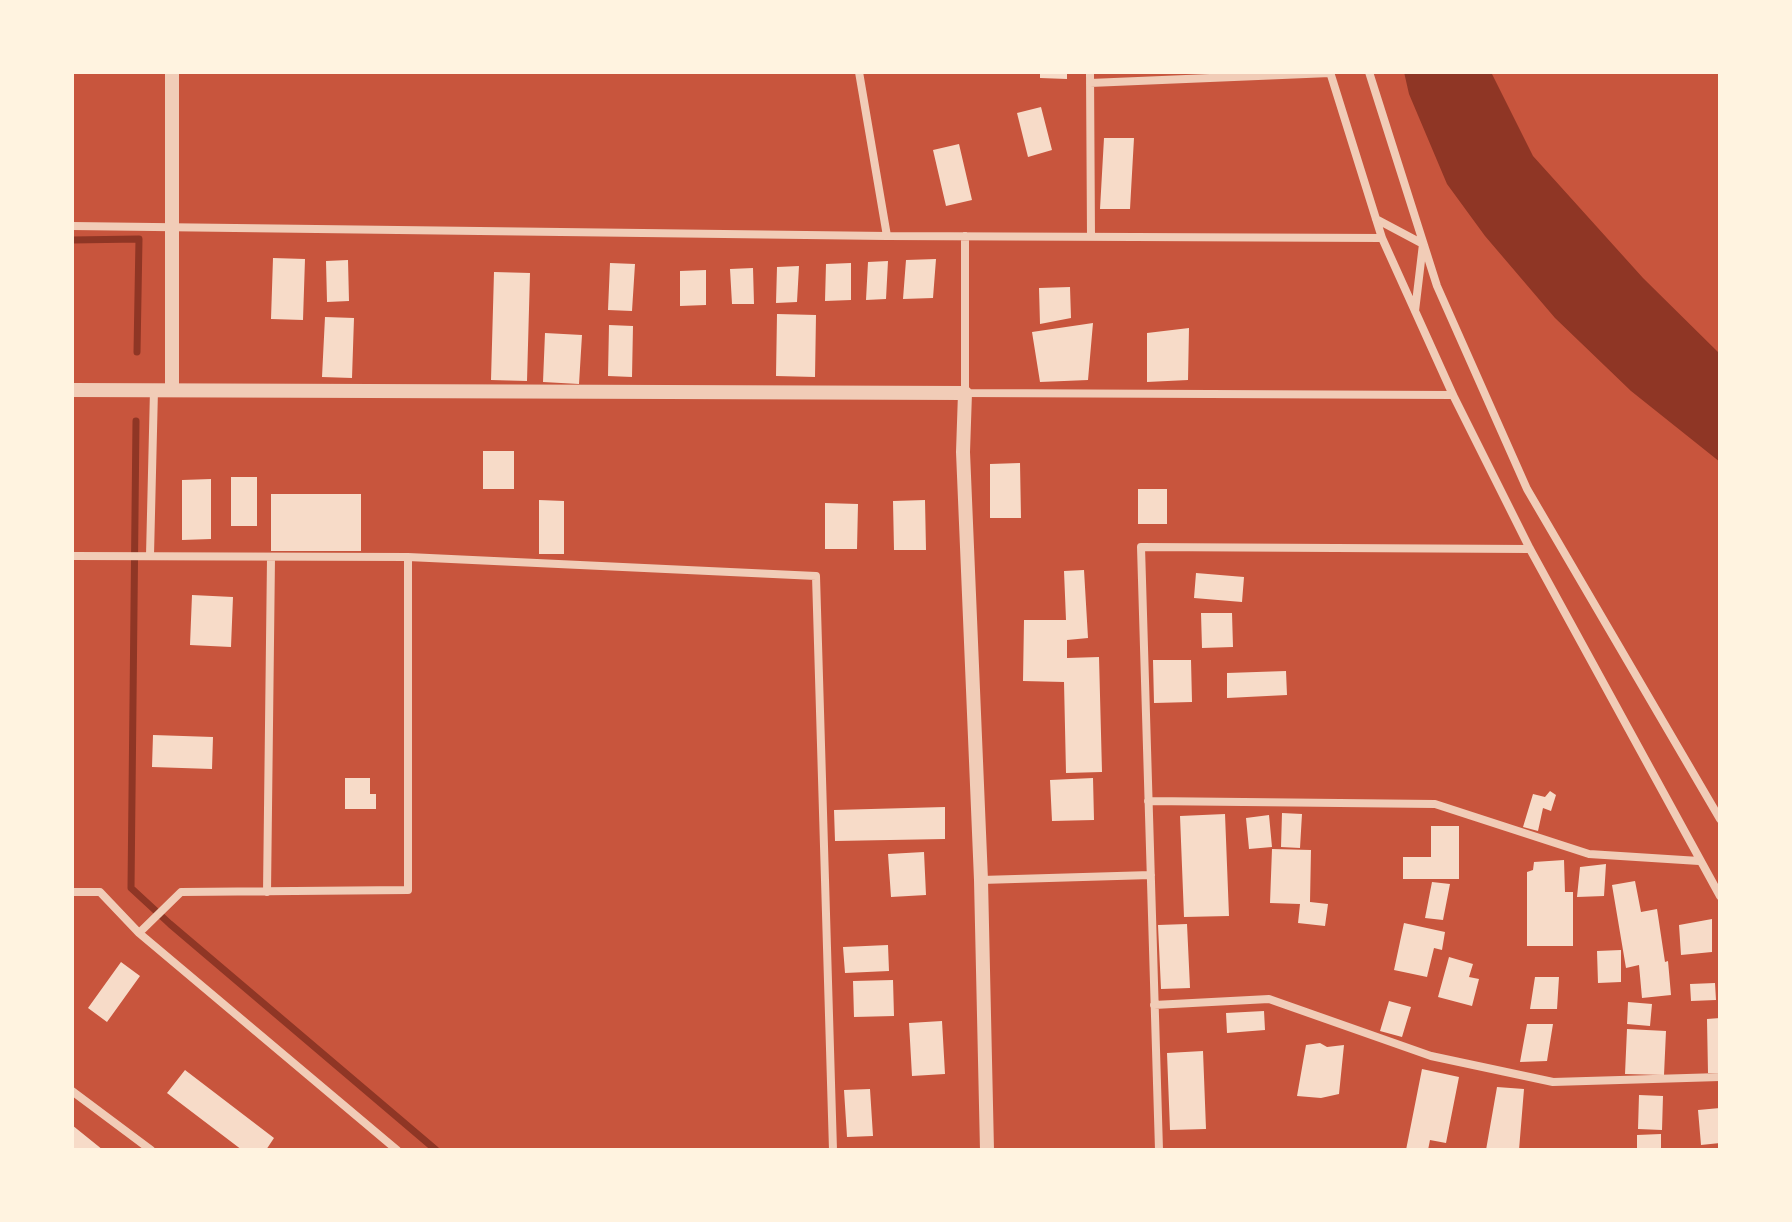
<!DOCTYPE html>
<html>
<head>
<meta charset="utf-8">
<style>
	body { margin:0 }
	#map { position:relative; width:1792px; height:1222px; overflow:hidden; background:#c8553d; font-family:Figtree,sans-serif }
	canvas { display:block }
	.frame { position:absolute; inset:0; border:74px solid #fff3e0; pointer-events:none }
</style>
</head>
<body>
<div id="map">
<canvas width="1792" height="1222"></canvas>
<div class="frame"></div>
</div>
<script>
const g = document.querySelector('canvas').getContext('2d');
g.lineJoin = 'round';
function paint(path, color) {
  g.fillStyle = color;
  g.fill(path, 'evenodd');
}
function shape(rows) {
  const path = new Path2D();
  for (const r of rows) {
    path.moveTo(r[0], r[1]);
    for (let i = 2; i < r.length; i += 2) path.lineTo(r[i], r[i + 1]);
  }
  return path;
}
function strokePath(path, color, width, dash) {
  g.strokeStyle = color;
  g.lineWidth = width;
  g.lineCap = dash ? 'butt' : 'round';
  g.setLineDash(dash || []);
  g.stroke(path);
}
paint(shape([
	[1404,72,1491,72,1533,156,1643,278,1720,354,1720,462,1631,391,1555,318,1485,236,1447,184,1409,94]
]), '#8f3625');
strokePath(shape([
	[72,240,139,239,137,352],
	[136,421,131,888,170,924,436,1150]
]), '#8f3625', 7);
paint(shape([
	[1040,72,1067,72,1067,79,1040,78],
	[1041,107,1052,150,1028,157,1017,113],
	[1104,138,1134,138,1130,209,1100,209],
	[959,144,972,200,946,206,933,150],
	[273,258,305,259,303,320,271,319],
	[936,259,933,298,903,299,906,260],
	[348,260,349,301,327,302,326,261],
	[888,261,886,299,866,300,868,262],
	[610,263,635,264,632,311,608,310],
	[851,263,851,300,825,301,826,264],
	[799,266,797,302,776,303,777,267],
	[753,268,754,304,732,304,730,269],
	[706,270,706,305,680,306,680,271],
	[494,272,530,273,527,381,491,380],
	[1070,287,1071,318,1040,324,1039,288],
	[777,314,816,315,815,377,776,376],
	[325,317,354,318,352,378,322,377],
	[1093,323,1088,380,1040,382,1032,332],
	[609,325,633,326,632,377,608,376],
	[1189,328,1188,380,1147,382,1147,333],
	[545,333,582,335,579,384,543,382],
	[483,451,514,451,514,489,483,489],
	[1020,463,1021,518,990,518,990,464],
	[231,477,257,477,257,526,231,526],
	[211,479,211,539,182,540,182,480],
	[1138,489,1167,489,1167,524,1138,524],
	[271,494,361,494,361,551,271,551],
	[539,500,564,501,564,554,539,554],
	[925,500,926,550,894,550,893,501],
	[825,503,858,504,857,549,825,549],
	[1084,570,1088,638,1067,640,1067,658,1099,657,1102,772,1066,773,1064,682,1023,681,1024,620,1066,620,1064,571],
	[1196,573,1244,577,1242,602,1194,598],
	[192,595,233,597,231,647,190,645],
	[1201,613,1232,613,1233,647,1202,648],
	[1153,660,1191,660,1192,702,1154,703],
	[1286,671,1287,695,1227,698,1227,673],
	[153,735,213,737,212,769,152,767],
	[345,778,370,778,370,794,376,794,376,809,345,809],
	[1093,778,1094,820,1052,821,1050,780],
	[1550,791,1556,795,1551,811,1543,808,1538,831,1523,827,1533,794,1545,797],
	[945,807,945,839,835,841,834,810],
	[1282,813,1302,814,1300,848,1281,847],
	[1225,814,1229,916,1184,917,1180,816],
	[1269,815,1272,847,1249,849,1246,818],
	[1431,826,1459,826,1459,879,1403,879,1403,857,1431,857],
	[1272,849,1311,850,1310,902,1328,904,1325,926,1298,923,1300,904,1270,903],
	[924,852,926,895,891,897,888,854],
	[1564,860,1565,892,1573,892,1573,946,1527,946,1527,872,1533,870,1534,862],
	[1606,864,1604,896,1577,897,1580,867],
	[1635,881,1641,912,1657,909,1665,962,1668,961,1671,995,1642,998,1639,965,1626,968,1612,885],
	[1432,882,1450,884,1443,920,1425,918],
	[1712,919,1712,952,1681,955,1679,925],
	[1404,923,1445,932,1442,950,1434,948,1427,977,1394,970],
	[1187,924,1190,988,1161,989,1158,925],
	[888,945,889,971,845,973,843,947],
	[1621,950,1621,982,1598,983,1597,951],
	[1449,957,1473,964,1469,977,1479,979,1472,1006,1438,997],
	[121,962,140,976,107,1022,88,1008],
	[1535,977,1559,977,1557,1009,1530,1009],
	[893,980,894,1016,854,1017,853,981],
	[1715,983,1716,1000,1691,1001,1690,984],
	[1389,1001,1411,1007,1402,1037,1380,1031],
	[1628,1002,1652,1004,1650,1026,1627,1024],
	[1264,1011,1265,1030,1227,1033,1226,1013],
	[1720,1018,1720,1073,1708,1073,1707,1019],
	[942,1021,945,1074,912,1076,909,1023],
	[1527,1024,1553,1024,1547,1061,1520,1062],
	[1627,1029,1666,1031,1664,1075,1625,1074],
	[1320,1043,1327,1047,1344,1045,1339,1094,1321,1098,1297,1096,1306,1045],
	[1203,1051,1206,1129,1170,1130,1167,1053],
	[1422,1069,1459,1077,1446,1143,1430,1140,1428,1150,1406,1150],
	[185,1070,274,1138,266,1150,242,1150,167,1093],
	[1497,1087,1524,1089,1519,1150,1486,1150],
	[870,1089,873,1136,847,1137,844,1090],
	[1639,1095,1663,1096,1662,1130,1638,1129],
	[1720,1108,1720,1143,1701,1145,1698,1110],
	[72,1125,103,1150,72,1150],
	[1661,1134,1661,1150,1637,1150,1637,1135]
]), '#f7dbc8');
strokePath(shape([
	[859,72,887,236],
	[1090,72,1091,237],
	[1330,72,1382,238,1453,395,1530,549,1720,896],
	[1369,72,1437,286,1527,489,1720,819],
	[1090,83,1330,73],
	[1376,219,1423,244,1415,311],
	[72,226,887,236,1382,238],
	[965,236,965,393,1453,395],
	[150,555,154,390],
	[72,556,408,557,816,576,833,1150],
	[1148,801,1435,804,1589,854,1699,861],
	[981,880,1151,875],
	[72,892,100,892,139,933,397,1150],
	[267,892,271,558],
	[139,933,181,892,408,890,408,557],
	[1154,1005,1269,999,1431,1056,1553,1082,1720,1077],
	[72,1091,151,1150],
	[1159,1150,1141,547,1530,549]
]), '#f1ccb7', 8);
strokePath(shape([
	[172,72,172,390],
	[72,390,965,393,963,452,981,880,987,1150]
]), '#f1ccb7', 14);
</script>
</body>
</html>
